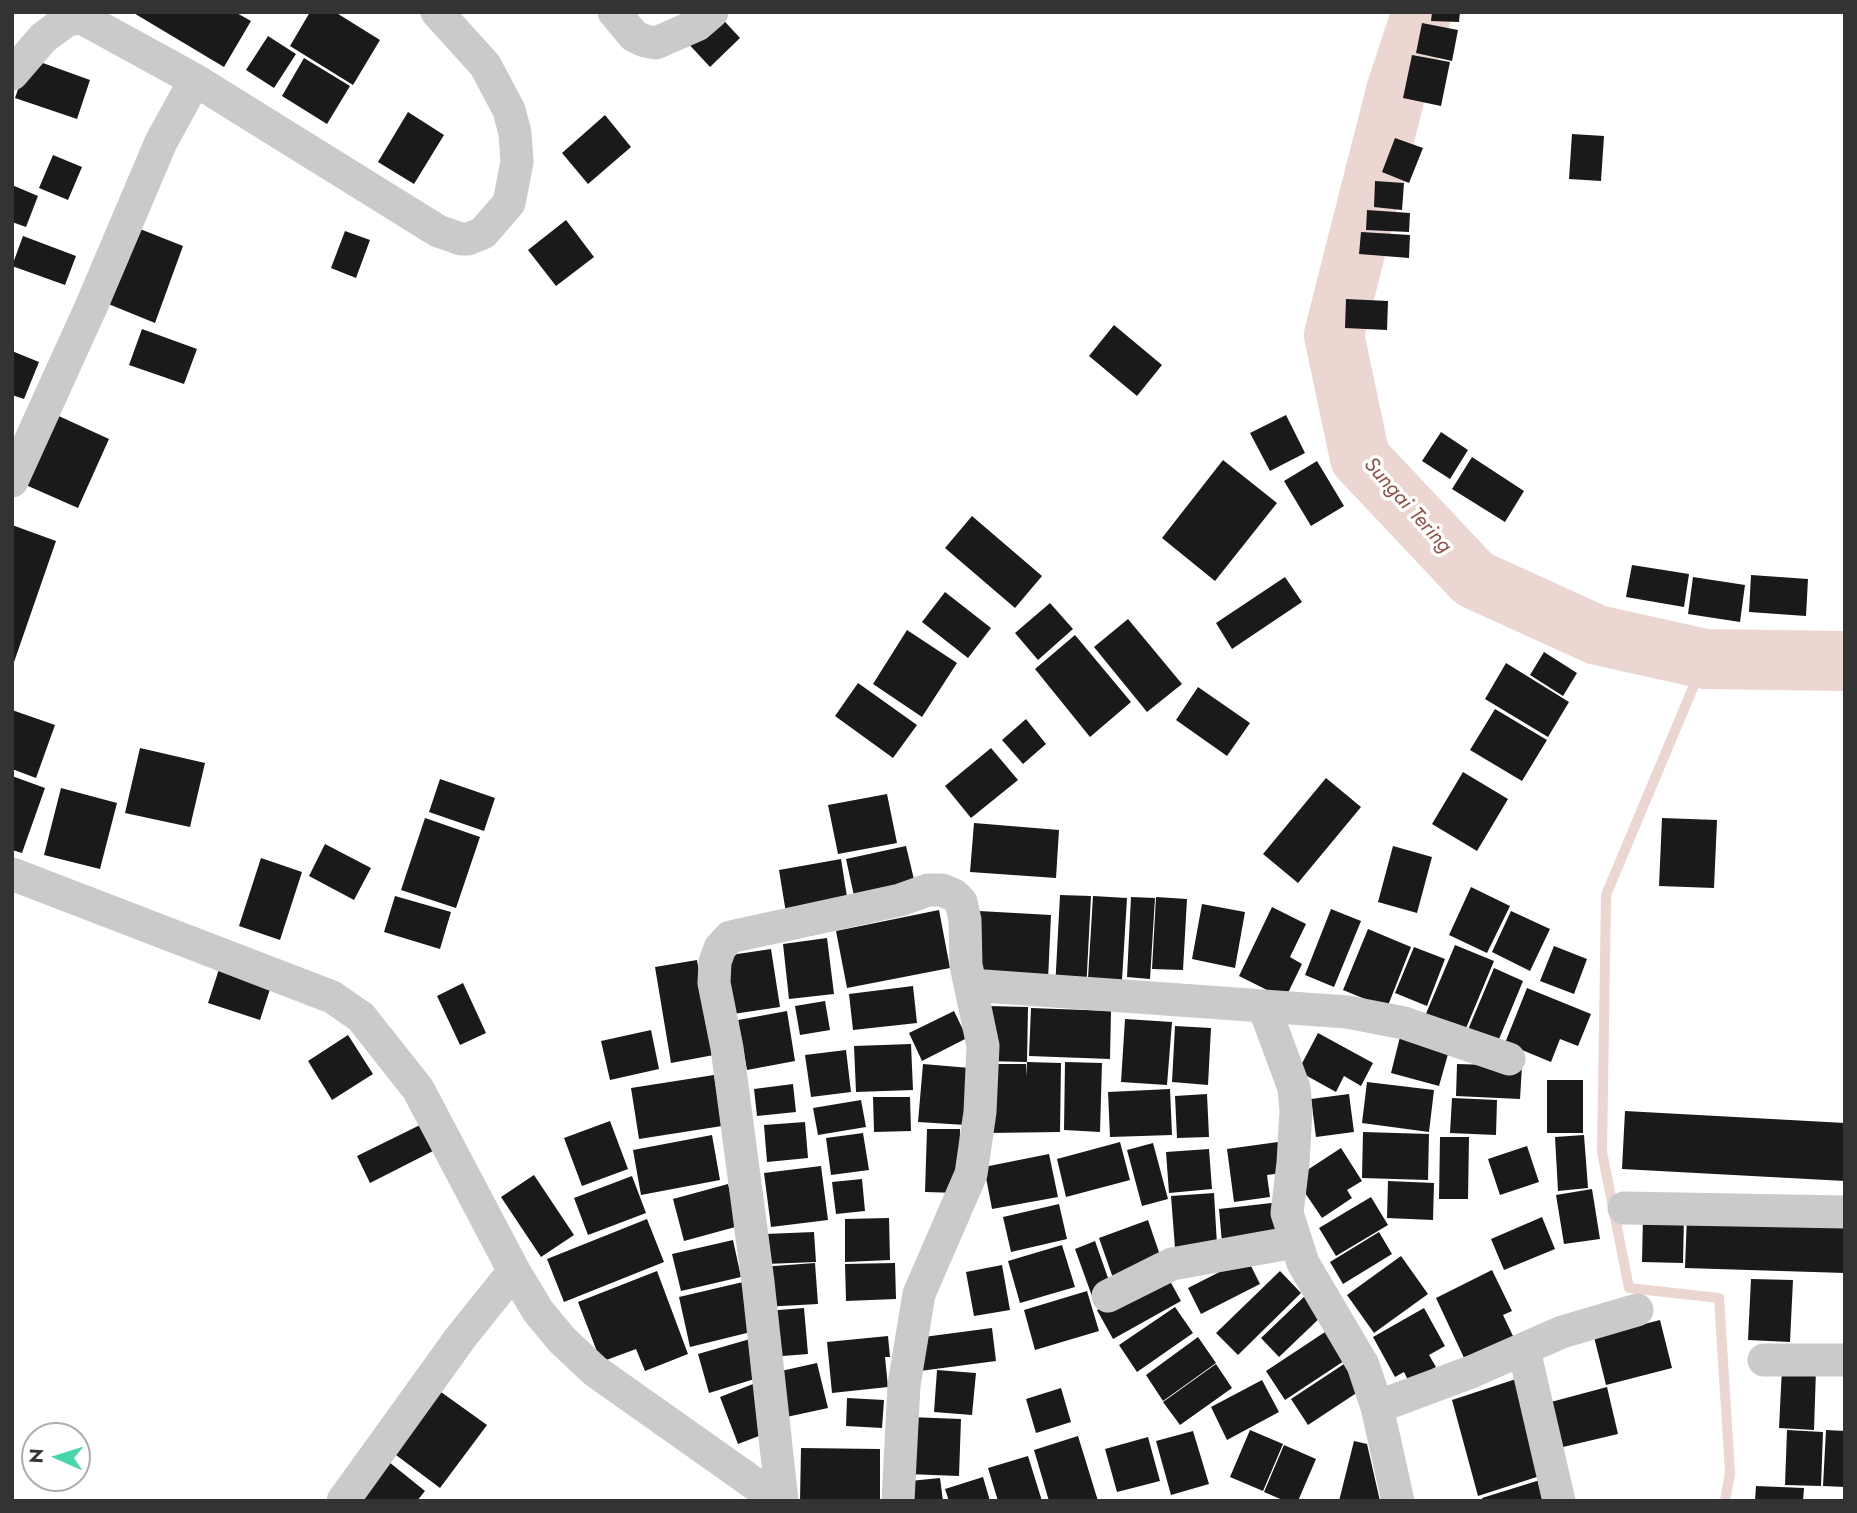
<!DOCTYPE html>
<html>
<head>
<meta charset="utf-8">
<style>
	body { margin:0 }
	#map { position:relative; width:1857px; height:1513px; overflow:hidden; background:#fff; font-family:Jost,sans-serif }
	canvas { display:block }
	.frame { position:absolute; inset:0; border:14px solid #333; pointer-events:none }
	.north { position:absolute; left:21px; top:1422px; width:70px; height:70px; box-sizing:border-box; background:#fff; border:2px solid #adadad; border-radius:50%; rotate:273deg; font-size:19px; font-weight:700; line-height:28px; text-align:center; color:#333 }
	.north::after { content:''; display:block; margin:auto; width:24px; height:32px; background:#47d7ae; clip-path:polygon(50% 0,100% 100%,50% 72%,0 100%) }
</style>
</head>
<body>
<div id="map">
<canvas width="1857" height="1513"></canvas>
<div class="frame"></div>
<div class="north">N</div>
</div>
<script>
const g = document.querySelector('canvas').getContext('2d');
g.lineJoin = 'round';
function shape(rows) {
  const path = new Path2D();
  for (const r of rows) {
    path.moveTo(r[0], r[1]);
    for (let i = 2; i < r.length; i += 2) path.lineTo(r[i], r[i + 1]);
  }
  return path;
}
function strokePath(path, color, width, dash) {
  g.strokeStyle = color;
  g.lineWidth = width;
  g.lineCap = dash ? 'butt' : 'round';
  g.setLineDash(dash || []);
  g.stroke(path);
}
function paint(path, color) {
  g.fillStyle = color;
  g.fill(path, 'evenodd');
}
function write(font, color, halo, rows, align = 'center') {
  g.font = font + ' Jost,sans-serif';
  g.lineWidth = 7;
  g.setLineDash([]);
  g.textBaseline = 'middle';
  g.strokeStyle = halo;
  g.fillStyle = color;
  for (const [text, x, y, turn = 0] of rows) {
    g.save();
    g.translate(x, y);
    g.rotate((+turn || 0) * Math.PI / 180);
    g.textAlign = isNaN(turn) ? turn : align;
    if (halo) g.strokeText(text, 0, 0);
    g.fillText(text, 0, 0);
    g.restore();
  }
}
strokePath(shape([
	[1705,659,1606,895,1602,1152,1629,1288,1719,1298,1730,1473,1725,1501]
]), '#ebd6d1', 10);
strokePath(shape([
	[1422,12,1396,91,1334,335,1360,458,1474,579,1597,635,1705,659,1845,661]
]), '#ebd6d1', 60);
paint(shape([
	[132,12,235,12,251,21,224,67],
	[310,12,335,12,380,40,353,85,290,46],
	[716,12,740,38,710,67,685,40],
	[1432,12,1460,12,1459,22,1431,21],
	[1422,23,1458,30,1452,61,1416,53],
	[268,36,296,54,274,88,246,70],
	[1412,55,1450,62,1441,106,1403,98],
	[29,58,90,80,77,119,15,98],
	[304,58,350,86,327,124,282,96],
	[408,112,444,135,414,184,378,162],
	[605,115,631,147,588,184,562,153],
	[1572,134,1604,136,1601,181,1569,179],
	[1395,138,1423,148,1409,183,1382,172],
	[53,155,82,167,68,200,39,188],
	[1375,181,1404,183,1402,210,1374,207],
	[12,185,38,196,26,227,12,222],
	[1367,210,1410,213,1409,232,1366,230],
	[566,220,594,257,556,286,528,250],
	[135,227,183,246,155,323,106,303],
	[345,231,370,240,356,278,331,268],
	[1361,232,1410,235,1409,258,1359,254],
	[23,236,76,256,65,285,12,266],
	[1346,299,1388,301,1387,330,1345,328],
	[1114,325,1162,365,1137,396,1089,356],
	[142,329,197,349,184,384,129,365],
	[12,351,39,362,24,399,12,395],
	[50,412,109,439,78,508,19,482],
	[1286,415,1305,453,1270,471,1250,433],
	[1441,432,1468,450,1450,479,1422,461],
	[1472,457,1524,491,1505,522,1452,489],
	[1223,460,1277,503,1215,581,1162,538],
	[1317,461,1344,506,1311,526,1284,481],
	[972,516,1042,576,1015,608,945,548],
	[12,525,56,541,13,665,12,665],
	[1632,565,1689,574,1684,607,1626,597],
	[1751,575,1808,579,1806,616,1749,612],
	[1285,577,1302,602,1232,649,1216,623],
	[1693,577,1745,585,1740,622,1688,614],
	[945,592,991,628,968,658,922,622],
	[1050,603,1073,629,1038,660,1015,633],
	[1128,619,1182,684,1147,712,1094,647],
	[907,630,957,663,922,717,873,684],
	[1075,635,1131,702,1090,737,1035,669],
	[1544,652,1577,673,1563,696,1530,675],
	[1506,663,1569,702,1548,737,1485,699],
	[858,683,917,725,893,758,835,716],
	[1198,687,1250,723,1227,756,1176,720],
	[1495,709,1547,740,1522,781,1470,750],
	[12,710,55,725,36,778,12,769],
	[1026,719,1046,744,1023,764,1002,740],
	[140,748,205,763,190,827,125,813],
	[991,748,1018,780,971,818,945,786],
	[1463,772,1508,799,1477,851,1432,824],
	[12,776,45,788,22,853,12,850],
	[1326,778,1361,807,1298,883,1263,854],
	[440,779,495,798,484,831,429,812],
	[61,788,117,803,100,869,44,855],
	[887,794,897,843,838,854,828,805],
	[425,818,480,837,456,908,401,890],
	[1662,818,1717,820,1714,888,1659,886],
	[974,823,1059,830,1056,878,970,872],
	[325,844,371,868,354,900,309,876],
	[906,846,917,892,856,905,846,859],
	[1393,846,1432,857,1417,913,1378,902],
	[261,858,302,872,280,940,239,926],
	[841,859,848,903,786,913,779,870],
	[1471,887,1510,906,1487,953,1449,935],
	[1060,895,1091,896,1086,991,1055,989],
	[395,896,451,912,440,949,384,932],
	[1093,896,1127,898,1122,980,1088,978],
	[1131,897,1155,898,1150,979,1127,977],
	[1156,897,1187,899,1183,970,1152,969],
	[1202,904,1245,912,1235,968,1192,959],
	[1272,907,1306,924,1290,957,1302,964,1285,999,1239,976],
	[1331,909,1361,921,1334,987,1305,975],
	[939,910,950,968,847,988,836,931],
	[979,911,1051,915,1048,980,976,976],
	[1511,911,1550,929,1530,971,1492,952],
	[1368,929,1411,947,1387,1008,1343,990],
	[827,938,834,994,789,999,783,944],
	[1455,945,1494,961,1464,1033,1425,1016],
	[1554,946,1587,959,1574,994,1540,981],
	[1414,947,1445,959,1427,1006,1395,993],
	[771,949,780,1007,733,1014,724,956],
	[697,960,714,1055,671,1063,655,967],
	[221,963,273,980,260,1020,208,1003],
	[1494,968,1523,981,1497,1044,1467,1032],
	[463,983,486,1033,460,1045,437,996],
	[913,986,917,1023,853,1030,849,994],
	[1527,988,1591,1014,1578,1046,1560,1039,1551,1062,1505,1043],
	[825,1001,830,1030,800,1035,795,1006],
	[987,1006,1028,1007,1027,1062,985,1061],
	[1031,1008,1111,1011,1110,1059,1029,1056],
	[787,1011,795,1061,747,1070,738,1020],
	[954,1011,967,1038,922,1061,909,1033],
	[1125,1019,1172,1022,1167,1085,1121,1082],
	[1175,1026,1211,1028,1208,1085,1172,1082],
	[651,1030,659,1069,610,1080,601,1041],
	[1318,1033,1373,1063,1361,1086,1344,1076,1336,1092,1298,1071],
	[1401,1033,1450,1047,1439,1086,1391,1073],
	[348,1035,373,1074,332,1100,308,1061],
	[911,1044,913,1090,856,1092,854,1046],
	[846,1050,851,1092,811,1097,805,1055],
	[1027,1062,1061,1063,1060,1132,988,1133,988,1064,1026,1064,1026,1077],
	[1065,1062,1102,1063,1100,1132,1064,1130],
	[923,1064,970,1068,966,1125,918,1122],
	[1457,1064,1522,1066,1520,1099,1456,1096],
	[714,1075,722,1126,639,1139,631,1088],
	[1547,1080,1583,1080,1583,1133,1547,1133],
	[1367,1082,1434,1090,1429,1132,1362,1123],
	[793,1084,796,1112,757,1116,754,1089],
	[1170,1089,1172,1135,1110,1137,1108,1092],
	[1207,1094,1209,1137,1177,1138,1175,1096],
	[1349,1094,1354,1132,1316,1137,1311,1099],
	[873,1097,910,1097,911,1131,874,1132],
	[1452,1098,1497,1100,1496,1135,1450,1133],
	[861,1100,866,1127,818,1135,813,1108],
	[1625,1111,1845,1123,1845,1181,1622,1169],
	[610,1121,628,1169,582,1186,564,1138],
	[805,1122,808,1158,767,1162,764,1125],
	[420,1125,433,1151,370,1183,357,1156],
	[927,1129,960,1129,959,1193,925,1192],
	[1363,1132,1429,1134,1428,1180,1362,1178],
	[863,1133,869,1170,831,1175,826,1138],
	[712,1135,720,1180,641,1195,633,1150],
	[1584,1135,1588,1188,1558,1191,1555,1137],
	[1440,1137,1469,1137,1468,1199,1439,1199],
	[1120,1142,1130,1180,1066,1197,1057,1159],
	[1278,1142,1282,1173,1267,1175,1270,1197,1234,1202,1227,1149],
	[1153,1143,1168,1199,1142,1206,1127,1150],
	[1527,1146,1539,1182,1500,1195,1488,1159],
	[1341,1148,1362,1181,1347,1190,1352,1198,1322,1218,1295,1178],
	[1209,1149,1212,1189,1169,1193,1166,1152],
	[1049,1154,1058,1197,992,1209,984,1167],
	[821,1166,828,1220,771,1227,764,1173],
	[534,1175,574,1235,541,1257,501,1197],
	[632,1176,646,1213,588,1235,574,1198],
	[862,1179,865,1211,836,1214,832,1182],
	[1388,1181,1434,1183,1433,1220,1387,1218],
	[728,1184,739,1226,684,1241,673,1199],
	[1592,1189,1600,1239,1564,1244,1556,1195],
	[1214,1193,1217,1245,1175,1248,1171,1196],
	[1371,1197,1388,1225,1336,1256,1319,1228],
	[1280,1202,1284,1237,1222,1243,1219,1209],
	[1059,1204,1067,1239,1011,1252,1003,1217],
	[1643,1215,1684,1216,1683,1263,1642,1262],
	[1687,1215,1845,1221,1845,1273,1685,1268],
	[1542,1217,1555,1249,1504,1270,1491,1239],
	[889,1218,890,1260,845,1262,845,1219],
	[647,1219,664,1262,564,1302,547,1259],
	[1148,1220,1162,1261,1113,1278,1099,1238],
	[814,1232,816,1262,766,1264,765,1234],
	[1379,1232,1392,1254,1343,1284,1330,1262],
	[733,1240,741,1277,681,1291,672,1254],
	[1095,1241,1113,1292,1093,1299,1075,1249],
	[1062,1245,1075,1287,1020,1303,1008,1261],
	[1401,1256,1428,1294,1374,1333,1347,1295],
	[1247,1258,1260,1284,1201,1314,1188,1288],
	[815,1263,818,1304,763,1307,761,1267],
	[895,1263,896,1299,846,1301,845,1264],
	[1002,1265,1010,1310,974,1316,966,1272],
	[1492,1270,1512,1311,1503,1315,1513,1336,1465,1360,1436,1298],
	[657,1271,688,1354,645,1371,636,1349,601,1362,578,1302],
	[1280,1271,1301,1293,1238,1355,1216,1333],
	[1165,1272,1181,1301,1113,1339,1097,1310],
	[1751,1279,1793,1280,1790,1342,1748,1340],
	[743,1282,755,1331,690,1347,679,1297],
	[1087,1291,1099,1331,1035,1350,1024,1310],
	[1307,1294,1325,1313,1279,1357,1261,1338],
	[1175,1307,1193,1333,1137,1372,1119,1345],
	[804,1308,808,1354,770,1357,766,1311],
	[1424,1308,1445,1346,1429,1355,1436,1367,1409,1382,1404,1372,1395,1377,1373,1337],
	[1660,1320,1672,1368,1606,1385,1594,1337],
	[992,1328,996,1361,920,1371,916,1338],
	[1325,1332,1344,1361,1285,1400,1266,1371],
	[888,1336,890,1357,885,1357,888,1387,832,1393,827,1342],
	[1198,1337,1216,1363,1163,1401,1146,1375],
	[750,1339,761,1377,709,1393,698,1354],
	[1347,1362,1364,1388,1308,1425,1291,1399],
	[817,1363,828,1408,782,1418,772,1373],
	[1216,1364,1232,1388,1180,1425,1163,1402],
	[1782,1368,1816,1369,1814,1430,1779,1428],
	[937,1370,976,1373,972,1415,934,1412],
	[1516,1379,1546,1474,1478,1496,1452,1400],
	[1262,1380,1279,1412,1227,1440,1211,1407],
	[753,1384,772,1431,738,1444,720,1397],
	[434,1387,487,1425,440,1488,388,1449],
	[1607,1387,1618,1434,1563,1447,1551,1402],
	[1061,1388,1071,1422,1036,1433,1026,1399],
	[847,1398,884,1400,882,1428,846,1426],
	[909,1417,961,1419,959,1476,907,1474],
	[1250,1430,1283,1444,1263,1491,1230,1477],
	[1787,1430,1823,1432,1821,1486,1785,1485],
	[1826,1430,1845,1431,1845,1487,1823,1486],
	[1193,1431,1209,1484,1171,1495,1156,1441],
	[1078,1436,1098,1501,1049,1501,1034,1450],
	[1148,1437,1160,1481,1117,1492,1105,1449],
	[1354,1441,1367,1444,1380,1501,1339,1501],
	[1284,1445,1316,1459,1298,1501,1285,1501,1264,1492],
	[801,1448,880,1449,880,1501,800,1501],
	[1028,1456,1042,1501,998,1501,988,1468],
	[389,1462,425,1491,417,1501,358,1501],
	[983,1477,990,1501,949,1501,945,1489],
	[940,1478,943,1501,902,1501,900,1482],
	[1540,1480,1546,1501,1483,1501,1482,1498],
	[1756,1486,1804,1488,1803,1501,1755,1501]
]), '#1a1a1a');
strokePath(shape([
	[614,12,634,36,645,41,656,43,697,25,712,12],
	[12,74,43,38,67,20,82,18,195,80,438,231,461,239,468,239,483,233,509,203,517,162,515,133,509,110,485,65,437,12],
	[12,481,91,307,161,142,195,80],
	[12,874,332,997,361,1017,418,1089,514,1271,538,1311,562,1340,595,1371,779,1501],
	[970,985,1347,1012,1404,1023,1509,1059],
	[1264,1007,1294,1088,1296,1110,1293,1163,1287,1213,1303,1263,1363,1365,1377,1407,1398,1501],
	[1624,1208,1845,1212],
	[1108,1296,1172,1264,1295,1242],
	[1524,1350,1559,1501],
	[1764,1360,1845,1360],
	[1377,1407,1471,1372,1562,1332,1637,1310],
	[343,1501,461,1337,514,1271],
	[782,1501,758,1282,727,1048,714,983,715,962,720,948,730,937,900,900,928,890,942,890,954,895,961,902,965,920,966,965,983,1046,980,1112,971,1174,919,1294,904,1385,898,1501]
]), '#cacaca', 33);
write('italic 21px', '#8f5346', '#fff', [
	["Sungai Tering",1407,506,48]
]);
</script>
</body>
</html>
